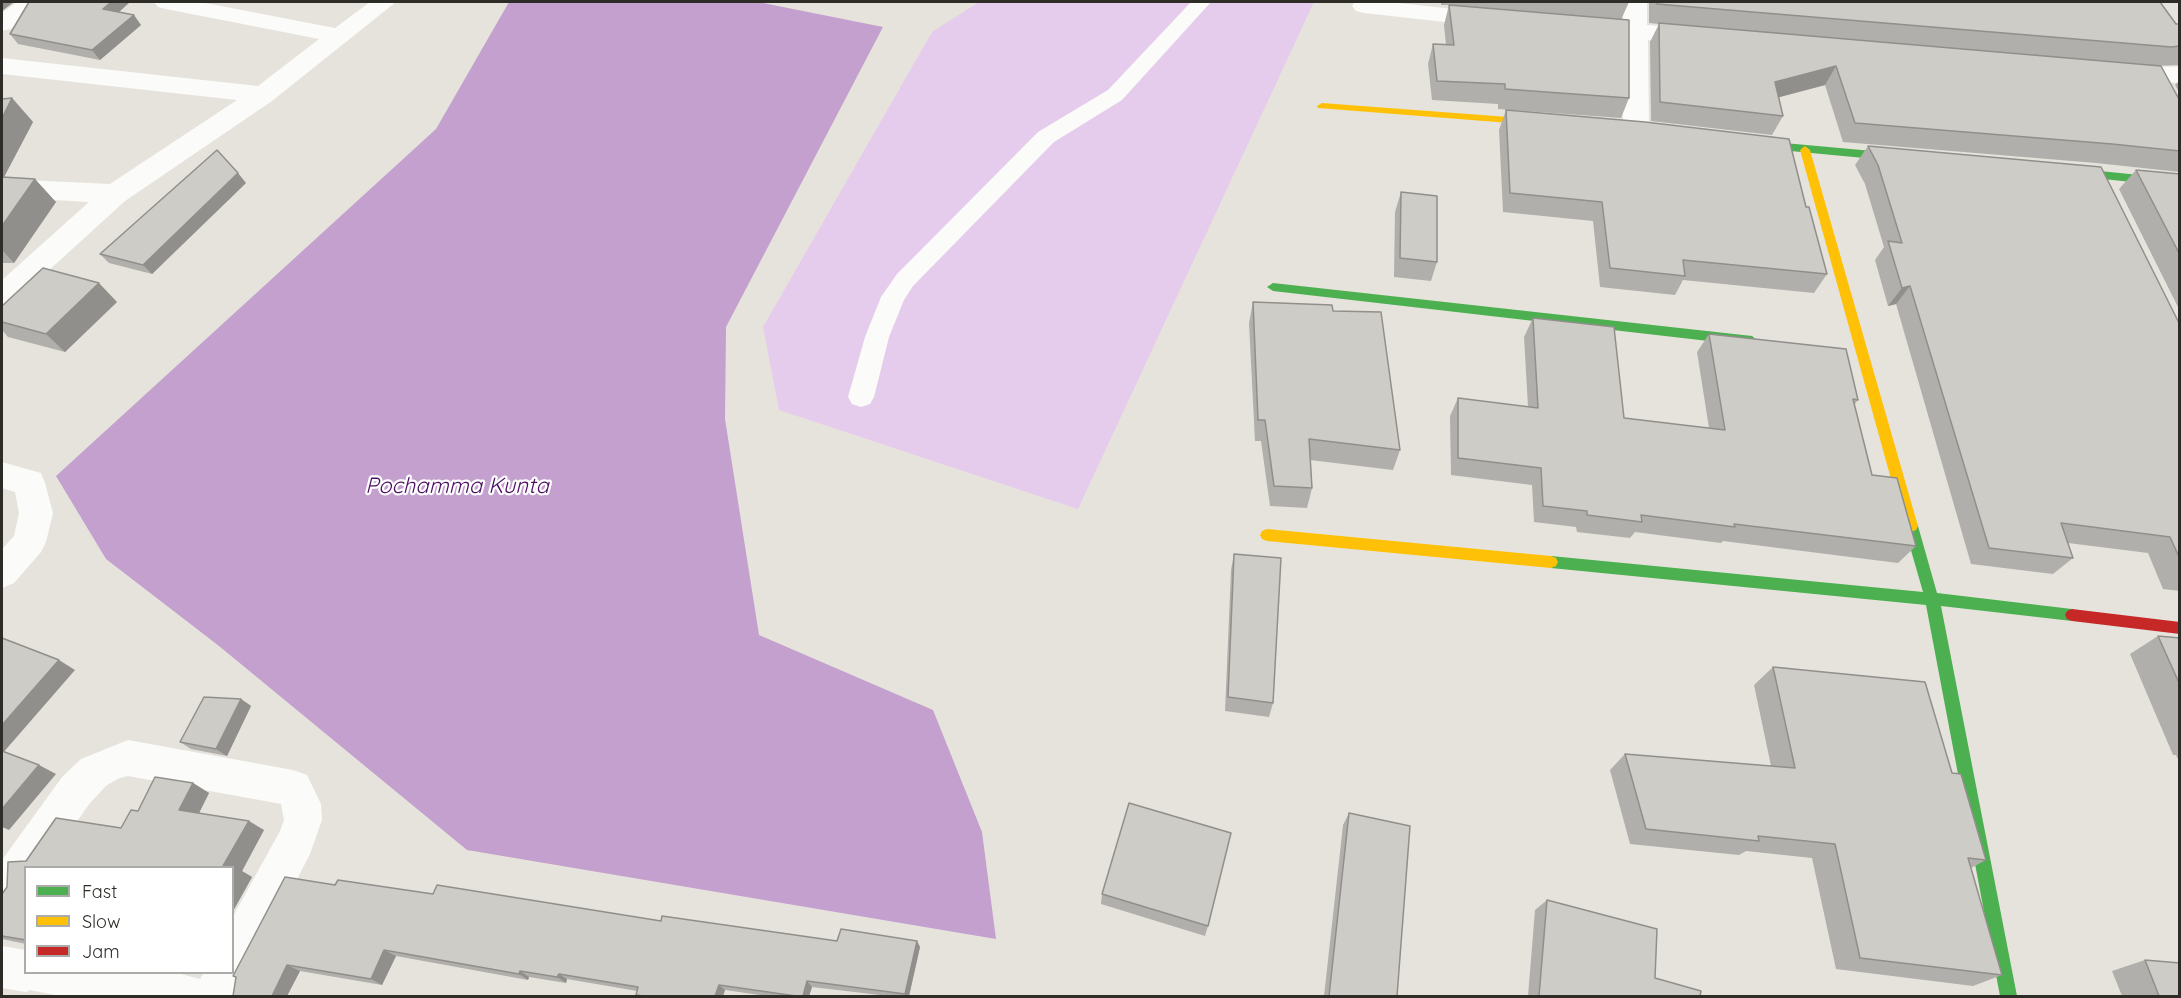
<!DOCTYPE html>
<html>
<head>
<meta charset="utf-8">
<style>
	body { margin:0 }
	#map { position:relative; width:2181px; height:998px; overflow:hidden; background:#e6e3dc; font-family:Quicksand,sans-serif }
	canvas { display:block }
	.frame { position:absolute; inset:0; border:3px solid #2e2c27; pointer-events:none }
	.legend { position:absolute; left:24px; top:866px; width:210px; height:108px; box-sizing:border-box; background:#fff; border:2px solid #ababa9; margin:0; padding:8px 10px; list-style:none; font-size:18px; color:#2e2c27 }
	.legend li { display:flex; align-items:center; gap:12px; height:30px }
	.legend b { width:30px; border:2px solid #ababa9 }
</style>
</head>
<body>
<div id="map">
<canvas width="2181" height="998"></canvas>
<div class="frame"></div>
<ul class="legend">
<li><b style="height:8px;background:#4caf50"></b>Fast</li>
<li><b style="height:8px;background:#ffc107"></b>Slow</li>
<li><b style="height:8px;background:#c62828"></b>Jam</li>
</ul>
</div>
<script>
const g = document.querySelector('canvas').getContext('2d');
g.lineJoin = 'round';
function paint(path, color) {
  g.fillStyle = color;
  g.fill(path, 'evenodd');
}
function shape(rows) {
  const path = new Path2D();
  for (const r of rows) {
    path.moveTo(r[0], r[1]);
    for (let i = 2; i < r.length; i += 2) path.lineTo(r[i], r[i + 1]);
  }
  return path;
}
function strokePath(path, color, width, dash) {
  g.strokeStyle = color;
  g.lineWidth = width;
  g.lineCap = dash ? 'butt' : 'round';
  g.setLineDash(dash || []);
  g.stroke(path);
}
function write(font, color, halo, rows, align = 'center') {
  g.font = font + ' Quicksand,sans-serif';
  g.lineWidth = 4.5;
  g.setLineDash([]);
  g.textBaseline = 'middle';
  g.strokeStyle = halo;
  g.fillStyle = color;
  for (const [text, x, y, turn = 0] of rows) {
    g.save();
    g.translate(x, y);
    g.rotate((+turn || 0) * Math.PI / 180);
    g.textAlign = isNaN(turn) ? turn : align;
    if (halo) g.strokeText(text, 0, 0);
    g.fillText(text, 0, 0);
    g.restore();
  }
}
paint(shape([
	[979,2,1314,2,1078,509,779,410,763,327,932,32]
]), '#e6ccec');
paint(shape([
	[509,2,758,2,883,27,726,327,725,419,759,635,933,710,982,832,996,939,467,850,219,646,106,559,56,476,436,129]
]), '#c3a0ce');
paint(shape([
	[1191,2,1211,2,1122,100,1054,142,913,286,904,300,889,337,874,397,870,404,861,407,852,404,848,397,865,337,881,297,897,274,1038,132,1108,90,1191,2]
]), '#fbfbfa');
paint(shape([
	[17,2,44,2,11,29,2,31,2,13,17,2],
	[154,2,200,2,335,28,370,2,396,2,272,101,125,201,12,304,2,307,2,280,89,202,2,197,2,179,110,184,237,100,2,74,2,58,258,86,319,39,166,9,158,7,154,2],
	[1355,2,1389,2,1490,13,1499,15,1502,20,1499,25,1490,27,1364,13,1356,11,1352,6,1355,2],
	[1623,2,1647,2,1647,25,1699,29,1708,32,1711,37,1708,42,1699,45,1648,40,1649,130,1645,136,1636,139,1627,136,1623,130,1623,38,1583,34,1574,32,1571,27,1574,22,1583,20,1623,23,1623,2],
	[2121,65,2180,67,2180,83,2112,79,2108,73,2112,67,2121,65],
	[2,462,41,473,45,483,53,513,46,542,41,552,14,583,2,588,2,549,14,536,19,513,15,492,2,488,2,462],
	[128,740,293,770,307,775,321,804,322,820,310,854,237,996,60,996,30,990,26,992,2,988,2,946,26,950,26,972,173,972,200,979,204,972,232,972,232,918,280,831,284,820,281,804,128,776,120,778,107,785,90,803,44,868,26,868,26,894,16,907,2,913,2,860,62,777,81,759,128,740]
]), '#fbfbfa');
paint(shape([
	[1784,143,1906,154,1911,158,1906,162,1780,150,1780,144,1784,143],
	[2059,167,2180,179,2180,187,2055,174,2055,168,2059,167],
	[1273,283,1752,336,1758,341,1752,346,1273,291,1267,287,1273,283],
	[1911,520,1916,522,1918,526,1937,593,2072,609,2077,611,2079,615,2077,619,2072,621,1941,606,2017,996,2000,996,1926,605,1551,568,1546,566,1544,562,1546,558,1551,556,1923,592,1904,526,1906,522,1911,520]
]), '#4caf50');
paint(shape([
	[1322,103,1548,120,1553,123,1548,126,1318,108,1317,106,1322,103],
	[1805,146,1810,150,1918,526,1916,530,1911,532,1906,530,1904,526,1800,150,1805,146],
	[1267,529,1551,556,1556,558,1558,562,1556,566,1551,568,1267,541,1262,539,1260,535,1262,531,1267,529]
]), '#ffc107');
paint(shape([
	[2072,609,2180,622,2180,634,2072,621,2067,619,2065,615,2067,611,2072,609]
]), '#c62828');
paint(shape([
	[29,2,130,2,119,12,141,25,100,60,18,44,10,34],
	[1441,2,1629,2,1621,20,1629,98,1621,118,1498,109,1498,104,1432,100,1428,64,1433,44,1446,45,1444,25,1449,5,1441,5],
	[1649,2,2160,2,2176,24,2180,24,2180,65,2156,66,2180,101,2180,172,2096,163,1843,142,1825,85,1779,97,1783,116,1772,135,1651,121,1650,42,1659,24,1649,23],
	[2180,80,2180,94,2175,85],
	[12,98,33,122,4,177,56,202,14,263,2,263,2,99],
	[1506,110,1806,207,1827,274,1814,293,1683,280,1675,295,1600,287,1593,221,1503,212,1499,130],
	[1868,146,2180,325,2180,591,2163,589,2148,553,2068,543,2073,558,2053,574,1971,564,1896,304,1888,306,1875,260,1884,247,1865,184,1855,165],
	[2136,170,2180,174,2180,311,2119,189],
	[246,183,152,274,109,263,100,254],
	[1401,192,1437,262,1431,281,1394,277,1395,212],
	[117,302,65,352,8,337,2,330,2,306],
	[1253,302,1333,311,1400,450,1393,470,1310,460,1312,488,1307,508,1270,506,1261,441,1255,441,1249,323],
	[1533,318,1624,418,1709,428,1697,352,1709,334,1858,400,1854,405,1872,475,1916,546,1898,563,1723,541,1721,543,1635,532,1630,538,1577,532,1576,527,1534,522,1532,485,1451,475,1450,416,1458,398,1528,407,1524,337],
	[1234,554,1273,703,1269,717,1225,711,1231,570],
	[2158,636,2180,638,2180,763,2176,755,2173,755,2130,654],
	[1773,667,1952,773,1986,860,1971,868,2002,975,1973,986,1836,969,1812,858,1746,851,1739,855,1630,844,1610,770,1625,754,1771,766,1754,685],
	[241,699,251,706,227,756,191,749,180,742],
	[193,783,209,793,199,813,264,830,242,871,252,877,232,913,232,867,26,867,26,944,2,939,2,894,26,861,121,828,138,811],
	[1349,813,1397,996,1324,996,1343,825],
	[335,885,433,894,837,941,917,941,920,947,909,996,888,996,812,987,809,996,767,996,725,990,723,996,638,996,636,995,637,991,567,979,566,983,529,977,528,980,396,956,382,985,300,971,287,996,233,996,236,977,233,976],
	[1102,894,1208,926,1205,936,1101,904],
	[1547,900,1655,978,1700,996,1528,996,1535,910],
	[2145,960,2180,996,2122,996,2112,971]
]), '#b1afab');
paint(shape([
	[2,2,14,2,2,11],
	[111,2,130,2,111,19,103,9],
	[134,15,141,25,100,60,92,50],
	[1836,66,1825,85,1765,101,1775,82],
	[12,98,33,122,4,177,2,177,2,118],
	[238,173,246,183,152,274,143,265],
	[35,179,56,202,14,263,2,250,2,226],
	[99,283,117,302,65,352,46,334],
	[1910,286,1896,304,1888,306,1902,288],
	[59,660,75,670,2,754,2,725],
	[241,699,251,706,227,756,216,749],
	[39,765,56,774,9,830,2,827,2,809],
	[193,783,209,793,196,819,179,810],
	[249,821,264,830,242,871,252,877,232,913,232,874,223,866],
	[917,941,920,947,909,996,907,996,905,994],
	[384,950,396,956,382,985,371,979],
	[287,965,300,971,287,996,272,996],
	[520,971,529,977,528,980,519,974],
	[559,974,567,979,566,983,557,977],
	[807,981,812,987,809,996,803,996],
	[719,985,725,990,723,996,715,996]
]), '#908f8b');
const building = shape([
	[29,2,111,2,103,9,134,15,92,50,10,34,29,2],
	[1657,2,2160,2,2176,24,2180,24,2180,46,2171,47,1657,4,1657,2],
	[1449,5,1629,20,1629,98,1505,89,1505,84,1437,81,1433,44,1454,45,1449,5],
	[1659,23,2161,66,2180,101,2180,151,2112,144,1855,123,1836,66,1775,82,1783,116,1660,102,1659,23],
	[12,98,2,118,2,99,12,98],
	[1506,110,1645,122,1789,139,1806,207,1809,207,1827,274,1683,260,1685,276,1610,268,1602,202,1510,193,1506,110],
	[1868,146,2101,167,2180,325,2180,559,2170,537,2061,523,2073,558,1989,548,1910,286,1902,288,1888,241,1902,243,1878,165,1868,146],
	[217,150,238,173,143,265,100,254,217,150],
	[2136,170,2180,174,2180,255,2136,170],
	[2,177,35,179,2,226,2,177],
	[1401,192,1437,196,1437,262,1400,258,1401,192],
	[43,268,99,283,46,334,2,322,2,306,43,268],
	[1253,302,1332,305,1333,311,1381,312,1400,450,1309,439,1312,488,1274,486,1265,420,1258,420,1253,302],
	[1533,318,1614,327,1624,418,1725,430,1709,334,1846,349,1858,400,1853,399,1872,475,1897,478,1916,546,1734,524,1735,527,1641,515,1642,522,1587,515,1587,511,1543,506,1541,468,1458,458,1458,398,1538,408,1533,318],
	[1234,554,1281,558,1273,703,1228,697,1234,554],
	[2158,636,2180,638,2180,685,2158,636],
	[2,638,59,660,2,725,2,638],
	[1773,667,1925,682,1952,773,1961,774,1986,860,1968,858,2002,975,1860,958,1835,844,1758,836,1759,841,1646,829,1625,754,1795,768,1773,667],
	[204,697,241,699,216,749,180,742,204,697],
	[2,751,39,765,2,809,2,751],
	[155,777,193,783,179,810,249,821,223,866,231,867,26,867,26,940,2,936,2,894,7,887,8,862,26,861,56,818,121,828,131,810,138,811,155,777],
	[1129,803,1231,833,1208,926,1102,894,1129,803],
	[1349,813,1410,826,1397,996,1329,996,1349,813],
	[285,877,335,885,338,880,433,894,437,885,661,921,662,916,837,941,841,929,917,941,905,994,807,981,803,996,796,996,719,985,715,996,644,996,636,995,638,987,559,974,557,977,520,971,519,974,384,950,371,979,287,965,272,996,233,996,236,977,233,976,285,877],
	[1547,900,1657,929,1655,978,1701,991,1700,996,1539,996,1547,900],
	[2145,960,2180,963,2180,996,2159,996,2145,960]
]);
paint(building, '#ceccc7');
strokePath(building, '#908f8b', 1.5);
write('italic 22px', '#4d0e62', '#fff', [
	["Pochamma Kunta",457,486]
]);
</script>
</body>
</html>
